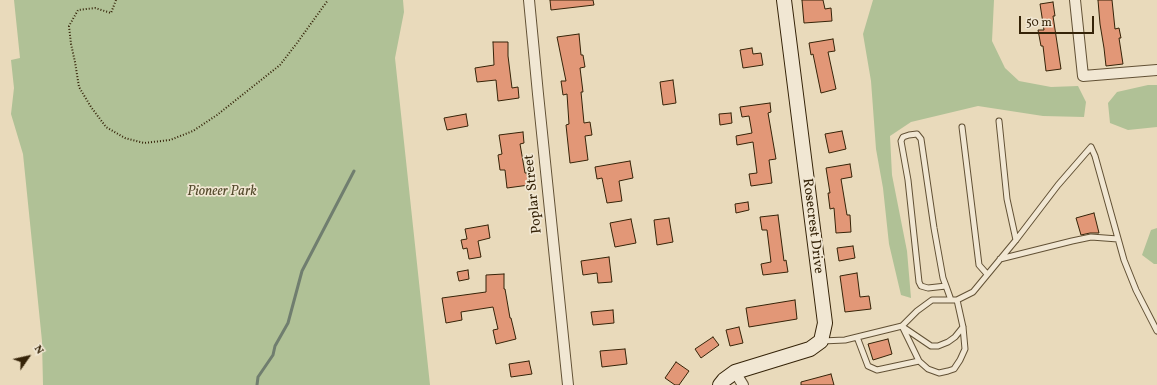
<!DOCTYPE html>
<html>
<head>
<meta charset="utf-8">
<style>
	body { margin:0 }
	#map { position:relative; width:1157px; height:385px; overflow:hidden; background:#e9dabb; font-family:Vollkorn,serif }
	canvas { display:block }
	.north { position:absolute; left:8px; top:337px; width:40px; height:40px; -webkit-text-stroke:3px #f1e7d3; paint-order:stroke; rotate:56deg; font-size:11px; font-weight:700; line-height:16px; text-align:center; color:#352308 }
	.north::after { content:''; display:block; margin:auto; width:14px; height:18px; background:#352308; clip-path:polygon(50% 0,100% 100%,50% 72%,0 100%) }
	.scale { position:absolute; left:1019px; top:16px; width:75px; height:18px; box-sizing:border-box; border:2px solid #352308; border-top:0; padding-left:5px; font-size:12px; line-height:14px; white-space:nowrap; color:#352308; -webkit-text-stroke:3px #f1e7d3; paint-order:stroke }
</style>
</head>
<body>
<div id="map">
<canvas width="1157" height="385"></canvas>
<div class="north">N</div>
<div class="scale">50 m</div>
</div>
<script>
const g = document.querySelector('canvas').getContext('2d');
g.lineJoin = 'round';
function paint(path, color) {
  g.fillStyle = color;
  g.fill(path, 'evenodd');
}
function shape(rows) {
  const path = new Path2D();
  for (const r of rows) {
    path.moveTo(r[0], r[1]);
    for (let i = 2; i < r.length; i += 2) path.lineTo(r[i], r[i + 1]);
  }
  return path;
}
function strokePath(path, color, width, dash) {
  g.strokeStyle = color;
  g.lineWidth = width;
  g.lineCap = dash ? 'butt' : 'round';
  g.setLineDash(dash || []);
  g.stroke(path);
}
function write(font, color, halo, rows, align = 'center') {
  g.font = font + ' Vollkorn,serif';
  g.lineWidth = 3.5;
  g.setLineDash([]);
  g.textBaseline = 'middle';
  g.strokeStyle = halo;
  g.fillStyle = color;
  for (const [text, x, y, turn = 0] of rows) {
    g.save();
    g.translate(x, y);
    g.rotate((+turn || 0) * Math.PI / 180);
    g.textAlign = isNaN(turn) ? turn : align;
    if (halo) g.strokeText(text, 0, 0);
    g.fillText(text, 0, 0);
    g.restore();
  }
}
paint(shape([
	[14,0,403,0,404,12,395,58,430,385,43,385,42,341,23,154,11,114,14,88,11,60,20,58],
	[873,0,994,0,992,41,1005,68,1019,81,1051,87,1078,86,1086,102,1084,117,1043,116,978,106,911,122,890,136,892,175,907,251,911,298,901,295,889,244,883,188,876,149,871,81,863,34],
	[1148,85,1157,85,1157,127,1128,130,1110,123,1108,103,1117,92],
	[1157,228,1157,264,1154,264,1142,255,1151,230]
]), '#b0c196');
strokePath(shape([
	[257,385,258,377,273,355,275,346,288,323,302,271,354,171]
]), '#707e6f', 3);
const building = shape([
	[550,0,593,0,594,5,551,10,550,0],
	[802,0,823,0,825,9,831,8,832,21,804,23,802,0],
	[1098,0,1112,0,1115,29,1119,28,1121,38,1119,38,1123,64,1106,66,1104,48,1100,24,1098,0],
	[1053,2,1055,16,1053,16,1061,69,1046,71,1043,46,1041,46,1038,30,1044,30,1040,4,1053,2],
	[579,34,581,55,583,55,585,67,580,68,583,92,581,92,584,123,590,122,592,135,585,136,588,160,570,163,566,125,569,124,567,94,563,95,561,81,566,81,557,37,579,34],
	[833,39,835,51,828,52,836,89,821,93,813,54,811,55,809,43,833,39],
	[493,42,508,42,508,56,512,88,518,87,519,98,498,101,496,80,477,82,475,68,494,65,493,42],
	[752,48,753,54,761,53,763,65,743,68,740,50,752,48],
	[673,80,676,103,663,105,660,82,673,80],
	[770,103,771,112,768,113,776,159,769,160,772,183,751,186,749,174,757,173,753,142,737,145,736,136,752,133,749,116,742,117,740,107,770,103],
	[731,113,732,123,720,125,719,114,731,113],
	[466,114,468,126,447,130,444,118,466,114],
	[842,131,846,149,829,153,825,134,842,131],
	[523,132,524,143,520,144,525,173,527,173,529,185,507,188,505,170,500,170,498,155,502,154,499,135,523,132],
	[630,161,633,178,619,181,622,201,607,203,602,178,597,179,595,167,630,161],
	[850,164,852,177,841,179,847,215,850,215,851,232,836,233,834,208,830,209,828,193,830,193,826,168,850,164],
	[748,202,749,210,736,213,735,204,748,202],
	[1094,213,1099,233,1090,233,1081,235,1076,218,1094,213],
	[778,215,784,261,786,260,788,272,763,275,761,264,771,262,767,230,762,230,760,217,778,215],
	[669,218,673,242,657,245,654,220,669,218],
	[631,219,636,243,615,247,610,223,631,219],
	[488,225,490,238,478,241,481,257,469,259,467,248,463,249,461,240,467,239,465,229,488,225],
	[853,246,855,258,839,261,837,248,853,246],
	[609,257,612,282,598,283,597,273,583,275,581,261,609,257],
	[468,270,469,279,459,281,457,272,468,270],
	[857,273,860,297,869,296,871,309,845,312,840,276,857,273],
	[504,274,504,289,505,289,510,318,511,318,516,339,496,344,493,330,498,329,493,307,461,312,462,320,446,323,442,298,486,292,486,275,504,274],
	[795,300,797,319,749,327,746,308,795,300],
	[613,310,614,323,593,325,591,312,613,310],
	[739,327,743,343,730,346,726,330,739,327],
	[713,337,719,345,701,358,695,349,713,337],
	[888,339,892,354,873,360,868,344,888,339],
	[625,349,627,364,602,367,600,351,625,349],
	[529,361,532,374,511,377,509,364,529,361],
	[676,362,689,371,679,385,675,385,665,378,676,362],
	[831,374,834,385,801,385,801,382,831,374]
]);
paint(building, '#e29777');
strokePath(building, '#352308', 1);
const lane = shape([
	[999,121,1007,199,1016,240],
	[962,127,979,265,987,274],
	[1000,259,1072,241,1091,237,1118,239],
	[946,286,928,288,921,286,919,282,908,180,901,141,903,137,909,135,917,134,921,139,934,228,943,278,946,286,951,300],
	[902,326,919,361,928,369,939,373,948,371,954,369,960,360,965,349,963,327,957,300],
	[903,327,931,346,938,346,948,342,955,337,963,327],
	[857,337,868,366,877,370,919,361],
	[822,341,845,340,902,326,917,311,932,300,957,300,973,292,1016,240,1058,185,1091,147,1095,156,1124,260,1136,290,1157,331]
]);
const street = shape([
	[529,0,538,94,568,385],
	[1075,0,1083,76,1157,70],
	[735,372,743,385]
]);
const secondary = shape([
	[720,385,724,380,735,372,810,349,821,341,825,323,784,0]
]);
strokePath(lane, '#625135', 7);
strokePath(street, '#625135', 12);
strokePath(secondary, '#352308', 16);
strokePath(shape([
	[116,0,111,13,95,8,78,10,69,26,71,44,75,62,79,87,91,107,106,127,125,138,144,143,170,140,193,131,217,115,280,65,297,43,328,0]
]), '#352308', 2, [1, 2]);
strokePath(lane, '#f1e7d3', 5);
strokePath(street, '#f1e7d3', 10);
strokePath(secondary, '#f1e7d3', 14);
write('italic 14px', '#544a2c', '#f1e7d3', [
	["Pioneer Park",222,192]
]);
write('14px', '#352308', '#f1e7d3', [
	["Poplar Street",534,194,-96],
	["Rosecrest Drive",812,226,83]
]);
</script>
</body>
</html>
